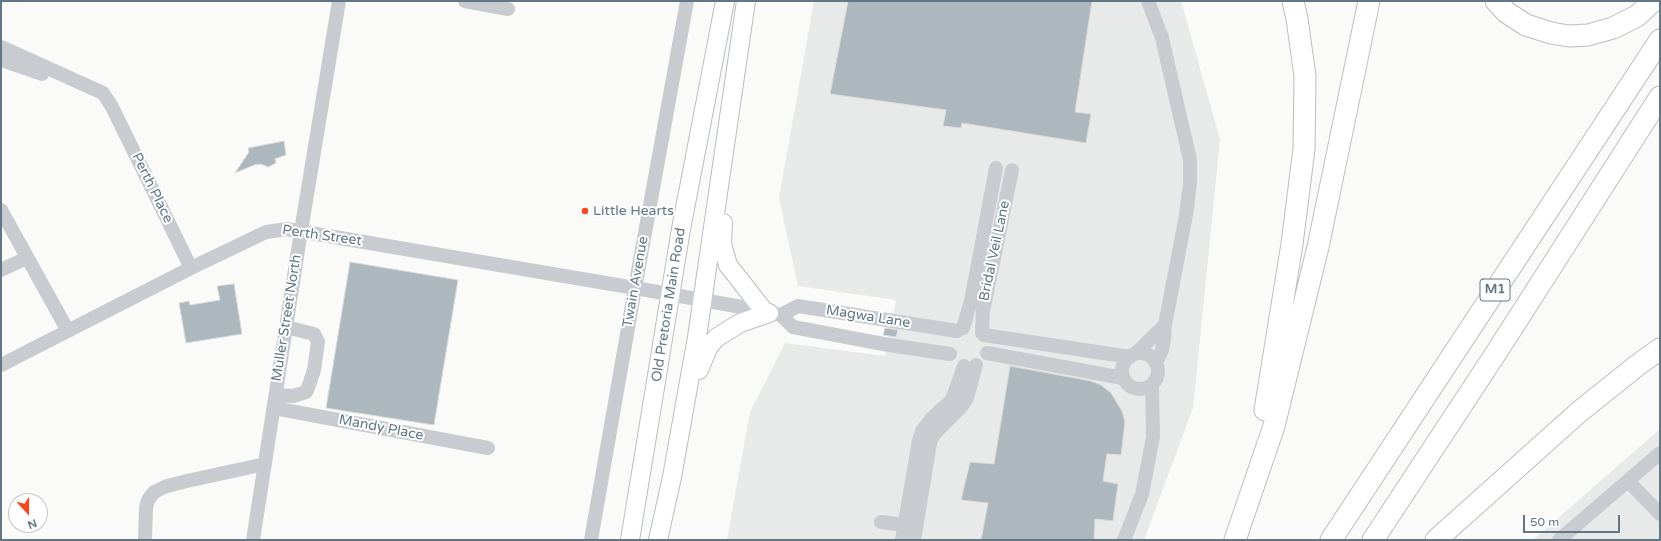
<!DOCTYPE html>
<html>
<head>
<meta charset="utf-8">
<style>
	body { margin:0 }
	#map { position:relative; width:1661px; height:541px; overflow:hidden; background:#fafaf8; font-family:"Varela Round",sans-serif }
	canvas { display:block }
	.frame { position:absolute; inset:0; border:2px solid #627786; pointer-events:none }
	.north { position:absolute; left:8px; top:493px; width:40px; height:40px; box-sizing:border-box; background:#fff; border:1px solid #c0c9cf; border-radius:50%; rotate:159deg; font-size:11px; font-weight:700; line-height:16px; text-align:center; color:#627786 }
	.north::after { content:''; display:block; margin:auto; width:14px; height:18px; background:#f5491c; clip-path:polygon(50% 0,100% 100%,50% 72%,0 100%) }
	.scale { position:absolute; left:1523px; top:515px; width:97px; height:18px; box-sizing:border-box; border:2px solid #627786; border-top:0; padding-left:5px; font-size:12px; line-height:14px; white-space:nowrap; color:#627786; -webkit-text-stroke:3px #fff; paint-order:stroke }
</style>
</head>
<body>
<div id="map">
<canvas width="1661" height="541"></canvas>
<div class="frame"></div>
<div class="north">N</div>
<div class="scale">50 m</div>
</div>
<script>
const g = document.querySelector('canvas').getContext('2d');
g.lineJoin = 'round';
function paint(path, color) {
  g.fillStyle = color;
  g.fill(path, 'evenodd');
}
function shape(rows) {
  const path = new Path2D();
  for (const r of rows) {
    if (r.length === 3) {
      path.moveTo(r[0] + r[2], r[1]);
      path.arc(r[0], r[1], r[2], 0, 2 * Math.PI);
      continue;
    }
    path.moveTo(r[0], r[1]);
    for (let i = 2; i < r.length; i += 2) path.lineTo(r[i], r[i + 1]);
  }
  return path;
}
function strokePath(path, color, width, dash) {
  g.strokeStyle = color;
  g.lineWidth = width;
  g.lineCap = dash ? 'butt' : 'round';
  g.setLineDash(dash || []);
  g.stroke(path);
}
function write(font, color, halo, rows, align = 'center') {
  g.font = font + ' "Varela Round",sans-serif';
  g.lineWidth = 4;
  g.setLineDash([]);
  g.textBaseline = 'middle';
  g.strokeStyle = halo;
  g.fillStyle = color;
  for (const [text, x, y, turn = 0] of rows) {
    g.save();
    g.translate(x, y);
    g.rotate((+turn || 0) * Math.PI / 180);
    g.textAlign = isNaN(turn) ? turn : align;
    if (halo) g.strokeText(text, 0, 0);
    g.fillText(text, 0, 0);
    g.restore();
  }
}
paint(shape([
	[814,1,1181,1,1220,139,1193,408,1144,540,727,540,750,412,785,343,885,356,896,300,798,286,779,198],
	[1660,429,1660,540,1533,540]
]), '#e8e9e9');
const building = shape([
	[848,1,1092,1,1075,112,1091,114,1086,143,962,123,961,128,943,126,946,110,830,94,848,1],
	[284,141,286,155,275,159,276,163,268,167,261,164,254,165,235,173,249,152,248,148,284,141],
	[350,262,458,280,434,425,326,408,350,262],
	[234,284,242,334,186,343,179,303,189,301,190,305,220,300,217,286,234,284],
	[885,328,898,330,896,337,883,335,885,328],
	[1010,366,1091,381,1101,385,1111,393,1122,411,1125,422,1121,455,1107,454,1103,481,1118,484,1113,521,1095,519,1094,540,981,540,988,503,961,500,970,462,994,464,1010,366]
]);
paint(building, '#adb7be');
strokePath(building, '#dcdcda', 1);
const major = shape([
	[723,223,722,244,728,265,764,311],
	[699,370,708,348,716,338,740,323,769,313],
	[630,540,681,229,725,1],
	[658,540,672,477,697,337,746,1]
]);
const highway = shape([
	[1496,1,1506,12,1526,25,1551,33,1569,36,1588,35,1613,28,1637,16,1653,1],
	[1265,410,1292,244,1304,149,1305,76,1297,19,1293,1],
	[1235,540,1274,426,1318,247,1369,1],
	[1331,540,1660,40],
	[1373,540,1498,350,1660,97],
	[1436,540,1579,412,1639,364,1660,349]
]);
strokePath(major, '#b8bec2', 20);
strokePath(highway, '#babec2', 23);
strokePath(shape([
	[465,1,508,9],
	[1148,1,1162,38,1190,160,1190,183,1186,215,1165,325,1164,339,1162,350,1156,363],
	[1,47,103,93,112,107,191,268],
	[1,60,42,74],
	[1,210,68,331],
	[1,270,27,258],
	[781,315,798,306,957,331],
	[963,328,971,301,996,168],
	[982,333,983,311,1012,170],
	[984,335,1130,357],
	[987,353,1123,378],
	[1140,371,18],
	[1135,354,1165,325],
	[1,365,191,268,266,232,287,229,635,288,764,311,781,315,793,327,889,345,950,354],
	[276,395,293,396,306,392,308,388,314,370,318,342,314,334,286,327],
	[274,408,488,448],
	[1628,481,1660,514],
	[881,522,914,526],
	[145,538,146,508,148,500,154,492,167,486,187,481,265,464],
	[253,540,301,231,339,1],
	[591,540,635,288,687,1],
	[902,540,919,441,922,431,932,418,952,400,964,366],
	[914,540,930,443,934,434,961,407,967,398,976,365],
	[1124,540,1142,494,1153,437,1152,385],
	[1559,540,1660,453]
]), '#c8ccd0', 14);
strokePath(major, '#fff', 18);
strokePath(highway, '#fff', 21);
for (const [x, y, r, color] of [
	[585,211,4,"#f5491c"]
]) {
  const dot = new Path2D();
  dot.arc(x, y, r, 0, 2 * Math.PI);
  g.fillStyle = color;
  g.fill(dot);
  strokePath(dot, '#fff', 1.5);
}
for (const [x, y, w] of [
	[1495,290,30]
]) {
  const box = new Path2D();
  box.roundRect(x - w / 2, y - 11, w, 22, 3);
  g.fillStyle = '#fff';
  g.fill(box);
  strokePath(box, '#627786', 1);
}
write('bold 13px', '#627786', null, [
	["M1",1495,290]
]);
write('14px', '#627786', '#fff', [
	["Perth Place",152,188,64],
	["Perth Street",322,236,8],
	["Bridal Veil Lane",995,251,-78],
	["Twain Avenue",636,282,-80],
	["Old Pretoria Main Road",669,305,-81],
	["Magwa Lane",868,317,9],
	["Muller Street North",287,318,-81],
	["Mandy Place",381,428,11]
]);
write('14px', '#627786', '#fff', [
	["Little Hearts",593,211]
], 'left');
</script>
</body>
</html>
